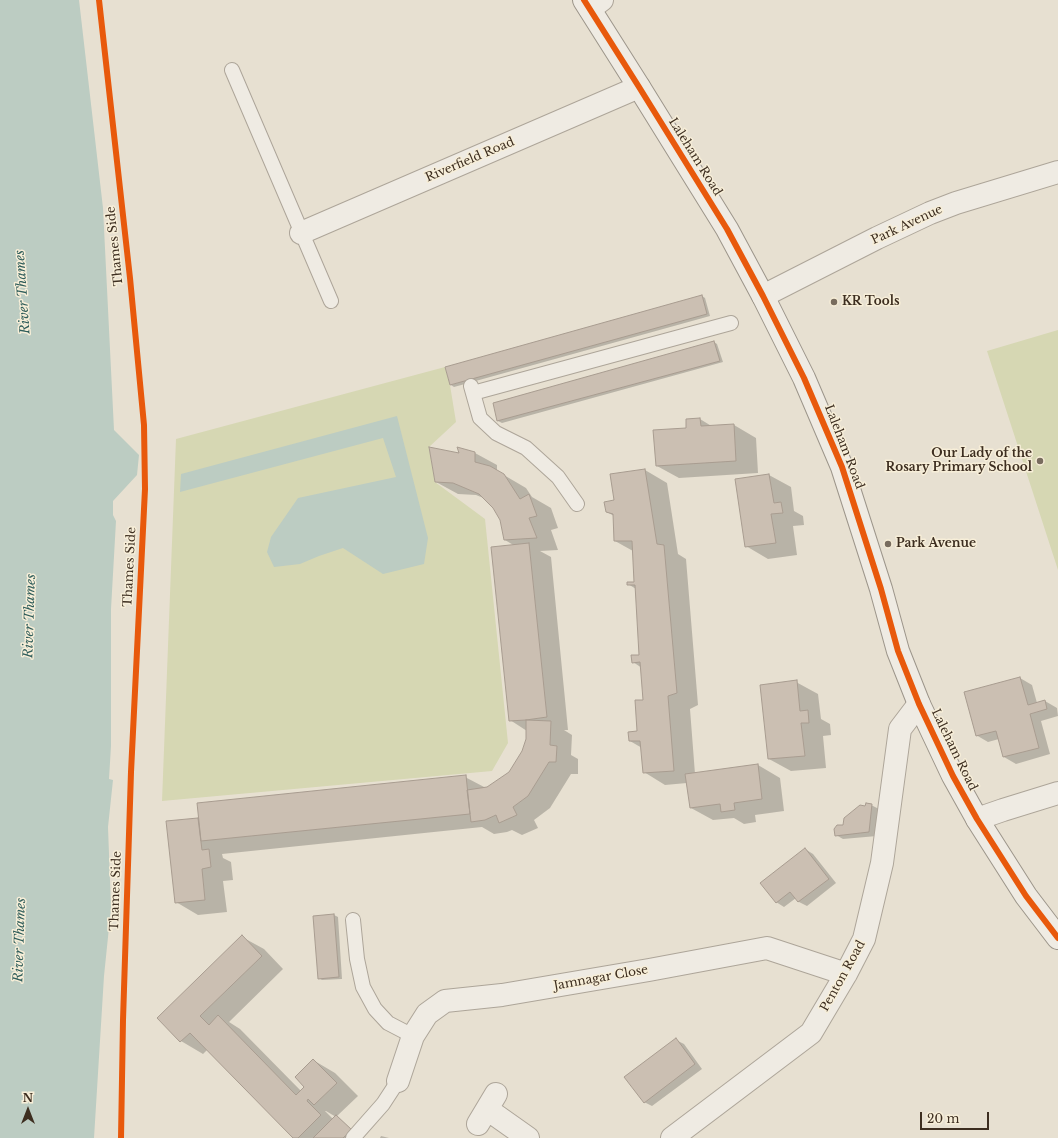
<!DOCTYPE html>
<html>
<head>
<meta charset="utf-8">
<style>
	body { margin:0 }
	#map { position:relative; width:1058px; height:1138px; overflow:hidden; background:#e7e0d1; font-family:"Libre Baskerville",serif }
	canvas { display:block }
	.north { position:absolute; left:8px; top:1090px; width:40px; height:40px; -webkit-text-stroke:3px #f7eed8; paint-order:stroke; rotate:0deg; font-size:11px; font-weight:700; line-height:16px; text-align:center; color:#3d2e20 }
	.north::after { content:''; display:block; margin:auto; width:14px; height:18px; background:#3d2e20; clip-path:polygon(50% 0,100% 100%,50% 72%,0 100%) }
	.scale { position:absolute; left:920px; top:1112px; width:69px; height:18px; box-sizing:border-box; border:2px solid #3d2e20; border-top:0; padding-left:5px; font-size:12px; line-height:14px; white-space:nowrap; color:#3d2e20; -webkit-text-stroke:3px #f7eed8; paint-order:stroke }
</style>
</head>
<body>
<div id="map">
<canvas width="1058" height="1138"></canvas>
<div class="north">N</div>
<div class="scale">20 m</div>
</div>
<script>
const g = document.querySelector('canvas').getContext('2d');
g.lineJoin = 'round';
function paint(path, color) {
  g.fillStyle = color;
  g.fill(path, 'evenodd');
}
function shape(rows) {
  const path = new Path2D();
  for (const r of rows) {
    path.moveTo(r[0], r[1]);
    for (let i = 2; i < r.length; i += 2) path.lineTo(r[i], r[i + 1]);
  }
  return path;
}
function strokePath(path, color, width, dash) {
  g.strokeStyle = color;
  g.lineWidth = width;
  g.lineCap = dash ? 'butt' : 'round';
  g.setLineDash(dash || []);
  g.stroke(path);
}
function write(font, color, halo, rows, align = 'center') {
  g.font = font + ' "Libre Baskerville",serif';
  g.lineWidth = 3;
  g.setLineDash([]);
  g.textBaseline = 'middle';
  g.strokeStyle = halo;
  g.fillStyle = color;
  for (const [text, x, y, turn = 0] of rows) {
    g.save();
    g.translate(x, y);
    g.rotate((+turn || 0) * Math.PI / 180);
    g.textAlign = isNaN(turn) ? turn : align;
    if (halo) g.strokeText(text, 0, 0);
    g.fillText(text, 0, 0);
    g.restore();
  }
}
paint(shape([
	[1058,330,1058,570,987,351],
	[445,367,450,385,456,422,429,447,435,482,485,519,508,743,492,771,162,801,176,439]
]), '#d6d7b3');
paint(shape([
	[0,0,79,0,103,208,114,430,139,455,137,475,113,501,113,515,116,521,111,609,111,746,109,779,113,780,108,827,111,908,104,976,94,1138,0,1138],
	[397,416,428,538,424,564,383,574,343,548,319,556,300,564,274,567,267,552,271,537,298,498,396,477,383,438,180,492,181,474]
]), '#bcccc2');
paint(shape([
	[702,296,705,298,710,316,454,387,451,385],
	[714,342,717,344,723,362,502,423,498,421,494,403],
	[700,419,713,427,734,425,756,438,758,473,679,478,657,466],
	[475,453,497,465,497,471,526,488,532,497,551,508,558,528,551,530,558,550,540,551,551,557,568,730,564,730,572,735,571,755,578,759,578,774,571,774,550,808,534,820,538,828,522,835,512,830,507,832,494,834,482,827,222,854,223,858,231,862,233,880,223,881,227,912,198,915,176,902,167,822,199,819,465,777,486,788,510,773,523,751,527,739,527,731,510,720,515,546,505,540,501,520,494,507,486,499,476,495,458,494,436,482,460,455],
	[645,470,667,483,678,554,686,559,698,705,690,709,695,774,758,765,780,778,784,811,755,815,756,822,744,824,734,818,713,820,691,808,687,783,665,785,644,772,642,748,630,741,638,732,644,701,642,668,633,662,640,656,636,589,628,584,635,583,633,551,615,541,614,516,607,512,615,501,611,475],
	[769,475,791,487,794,511,803,516,804,525,793,526,797,555,768,559,746,546],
	[1020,678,1032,685,1037,703,1045,701,1057,708,1058,716,1041,721,1050,754,1016,764,1004,757,999,739,988,742,976,735],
	[796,682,818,694,821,719,830,724,831,735,823,736,826,768,791,771,769,759],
	[871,805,879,809,877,836,843,839,836,835,844,826,866,807],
	[805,849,813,854,836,883,807,906,799,902,796,898,784,907,776,902],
	[334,915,338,917,342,979,322,980,319,978],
	[242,937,264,949,283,969,229,1022,240,1029,301,1091,306,1087,313,1060,335,1073,358,1096,337,1116,354,1132,348,1138,294,1138,208,1049,203,1054,181,1041,158,1018],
	[325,1111,326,1111,336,1117,333,1119],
	[676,1040,684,1044,702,1069,652,1106,644,1102],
	[381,1136,389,1138,380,1138]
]), '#0003');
const building = shape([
	[702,295,707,314,450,385,445,367,702,295],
	[714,341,720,361,497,421,493,403,714,341],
	[700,418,701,426,734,424,736,461,656,466,653,430,686,428,686,419,700,418],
	[429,447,459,453,457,447,475,452,475,462,490,466,504,474,520,499,529,494,537,516,529,518,537,538,504,540,500,520,493,508,479,494,453,483,435,482,429,447],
	[645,469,657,544,664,545,677,693,668,696,674,771,643,773,640,741,629,741,628,732,637,731,635,700,643,700,640,662,632,663,631,655,639,655,635,585,627,585,627,582,634,582,632,541,614,541,613,514,606,512,604,502,614,500,610,474,645,469],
	[769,474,774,503,781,502,783,513,771,514,776,543,745,547,735,479,769,474],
	[529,543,547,717,526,720,509,721,491,547,529,543],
	[1020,677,1028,705,1045,700,1047,709,1030,714,1039,748,1003,757,996,731,976,736,964,692,1020,677],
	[797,680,800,711,808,710,809,723,801,723,805,756,768,759,760,685,797,680],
	[526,720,551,721,550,745,557,746,556,762,549,762,528,796,513,807,517,815,499,823,496,815,485,820,471,822,467,790,487,787,509,772,522,751,526,739,526,720],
	[758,764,762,799,734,803,735,810,721,812,720,804,690,808,685,774,758,764],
	[466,775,470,814,201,841,197,803,466,775],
	[866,803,872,804,869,832,835,836,834,829,837,825,843,825,844,818,860,805,865,806,866,803],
	[198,818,202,850,209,849,211,867,202,869,205,900,175,903,166,821,198,818],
	[805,848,829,879,798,902,790,892,776,903,760,883,805,848],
	[334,914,339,977,318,979,313,916,334,914],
	[242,935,262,956,200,1016,209,1025,218,1015,296,1095,304,1087,295,1077,313,1059,337,1083,314,1105,308,1099,307,1101,321,1115,298,1138,293,1138,190,1033,180,1042,157,1018,242,935],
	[676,1038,695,1064,644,1103,624,1077,676,1038],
	[336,1115,352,1130,343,1138,313,1138,336,1115]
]);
paint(building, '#cbbfb2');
strokePath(building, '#a89c90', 1);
const service = shape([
	[232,70,331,301],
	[471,386,480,418,496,433,526,448,558,477,577,504],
	[473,393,731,323],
	[353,920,357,959,363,987,375,1009,388,1023,413,1036],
	[353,1138,383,1104,398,1081]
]);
const minor = shape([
	[590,9,602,0],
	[301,233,639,87],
	[763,296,877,238,930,213,956,203,1058,172],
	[977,819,1003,810,1058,793],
	[398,1081,413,1036,427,1014,445,1001,502,995,649,970,767,948,846,974],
	[487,1109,528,1138],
	[478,1124,496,1094],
	[672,1138,811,1033,846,974,864,939,882,863,900,729,919,704]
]);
const secondary = shape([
	[584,0,639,87,727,229,763,296,804,378,842,467,881,589,898,651,919,704,953,776,977,819,1026,896,1058,938]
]);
strokePath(service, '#ada599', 16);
strokePath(minor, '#ada599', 24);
strokePath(secondary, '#9c958a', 24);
strokePath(service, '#efebe3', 14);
strokePath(minor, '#efebe3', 22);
strokePath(secondary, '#efebe3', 22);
strokePath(shape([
	[99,0,130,278,144,425,145,489,131,772,123,1020,121,1138],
	[584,0,639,87,727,229,763,296,804,378,842,467,881,589,898,651,919,704,953,776,977,819,1026,896,1058,938]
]), '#e8590c', 6);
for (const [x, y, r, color] of [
	[834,302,4,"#786c5e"],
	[1040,461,4,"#786c5e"],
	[888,544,4,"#786c5e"]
]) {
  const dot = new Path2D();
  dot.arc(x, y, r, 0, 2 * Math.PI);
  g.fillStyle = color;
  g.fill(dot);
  strokePath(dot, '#f7eed8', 1.5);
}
write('12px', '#3d2e20', '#f7eed8', [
	["Laleham Road",695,157,58],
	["Riverfield Road",470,160,-23],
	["Park Avenue",907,225,-25],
	["Thames Side",115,246,-96],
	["Laleham Road",844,447,69],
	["Thames Side",130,567,-87],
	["Laleham Road",954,750,64],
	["Thames Side",116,891,-88],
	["Penton Road",843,976,-61],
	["Jamnagar Close",601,978,-10]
]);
write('bold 12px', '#3d2e20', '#f7eed8', [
	["KR Tools",842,302],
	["Our Lady of the",1032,454,"right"],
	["Rosary Primary School",1032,468,"right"],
	["Park Avenue",896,544]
], 'left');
write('italic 13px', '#2f5d5a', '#f7eed8', [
	["River Thames",23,292,-94],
	["River Thames",30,616,-88],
	["River Thames",20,940,-88]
]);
</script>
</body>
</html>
